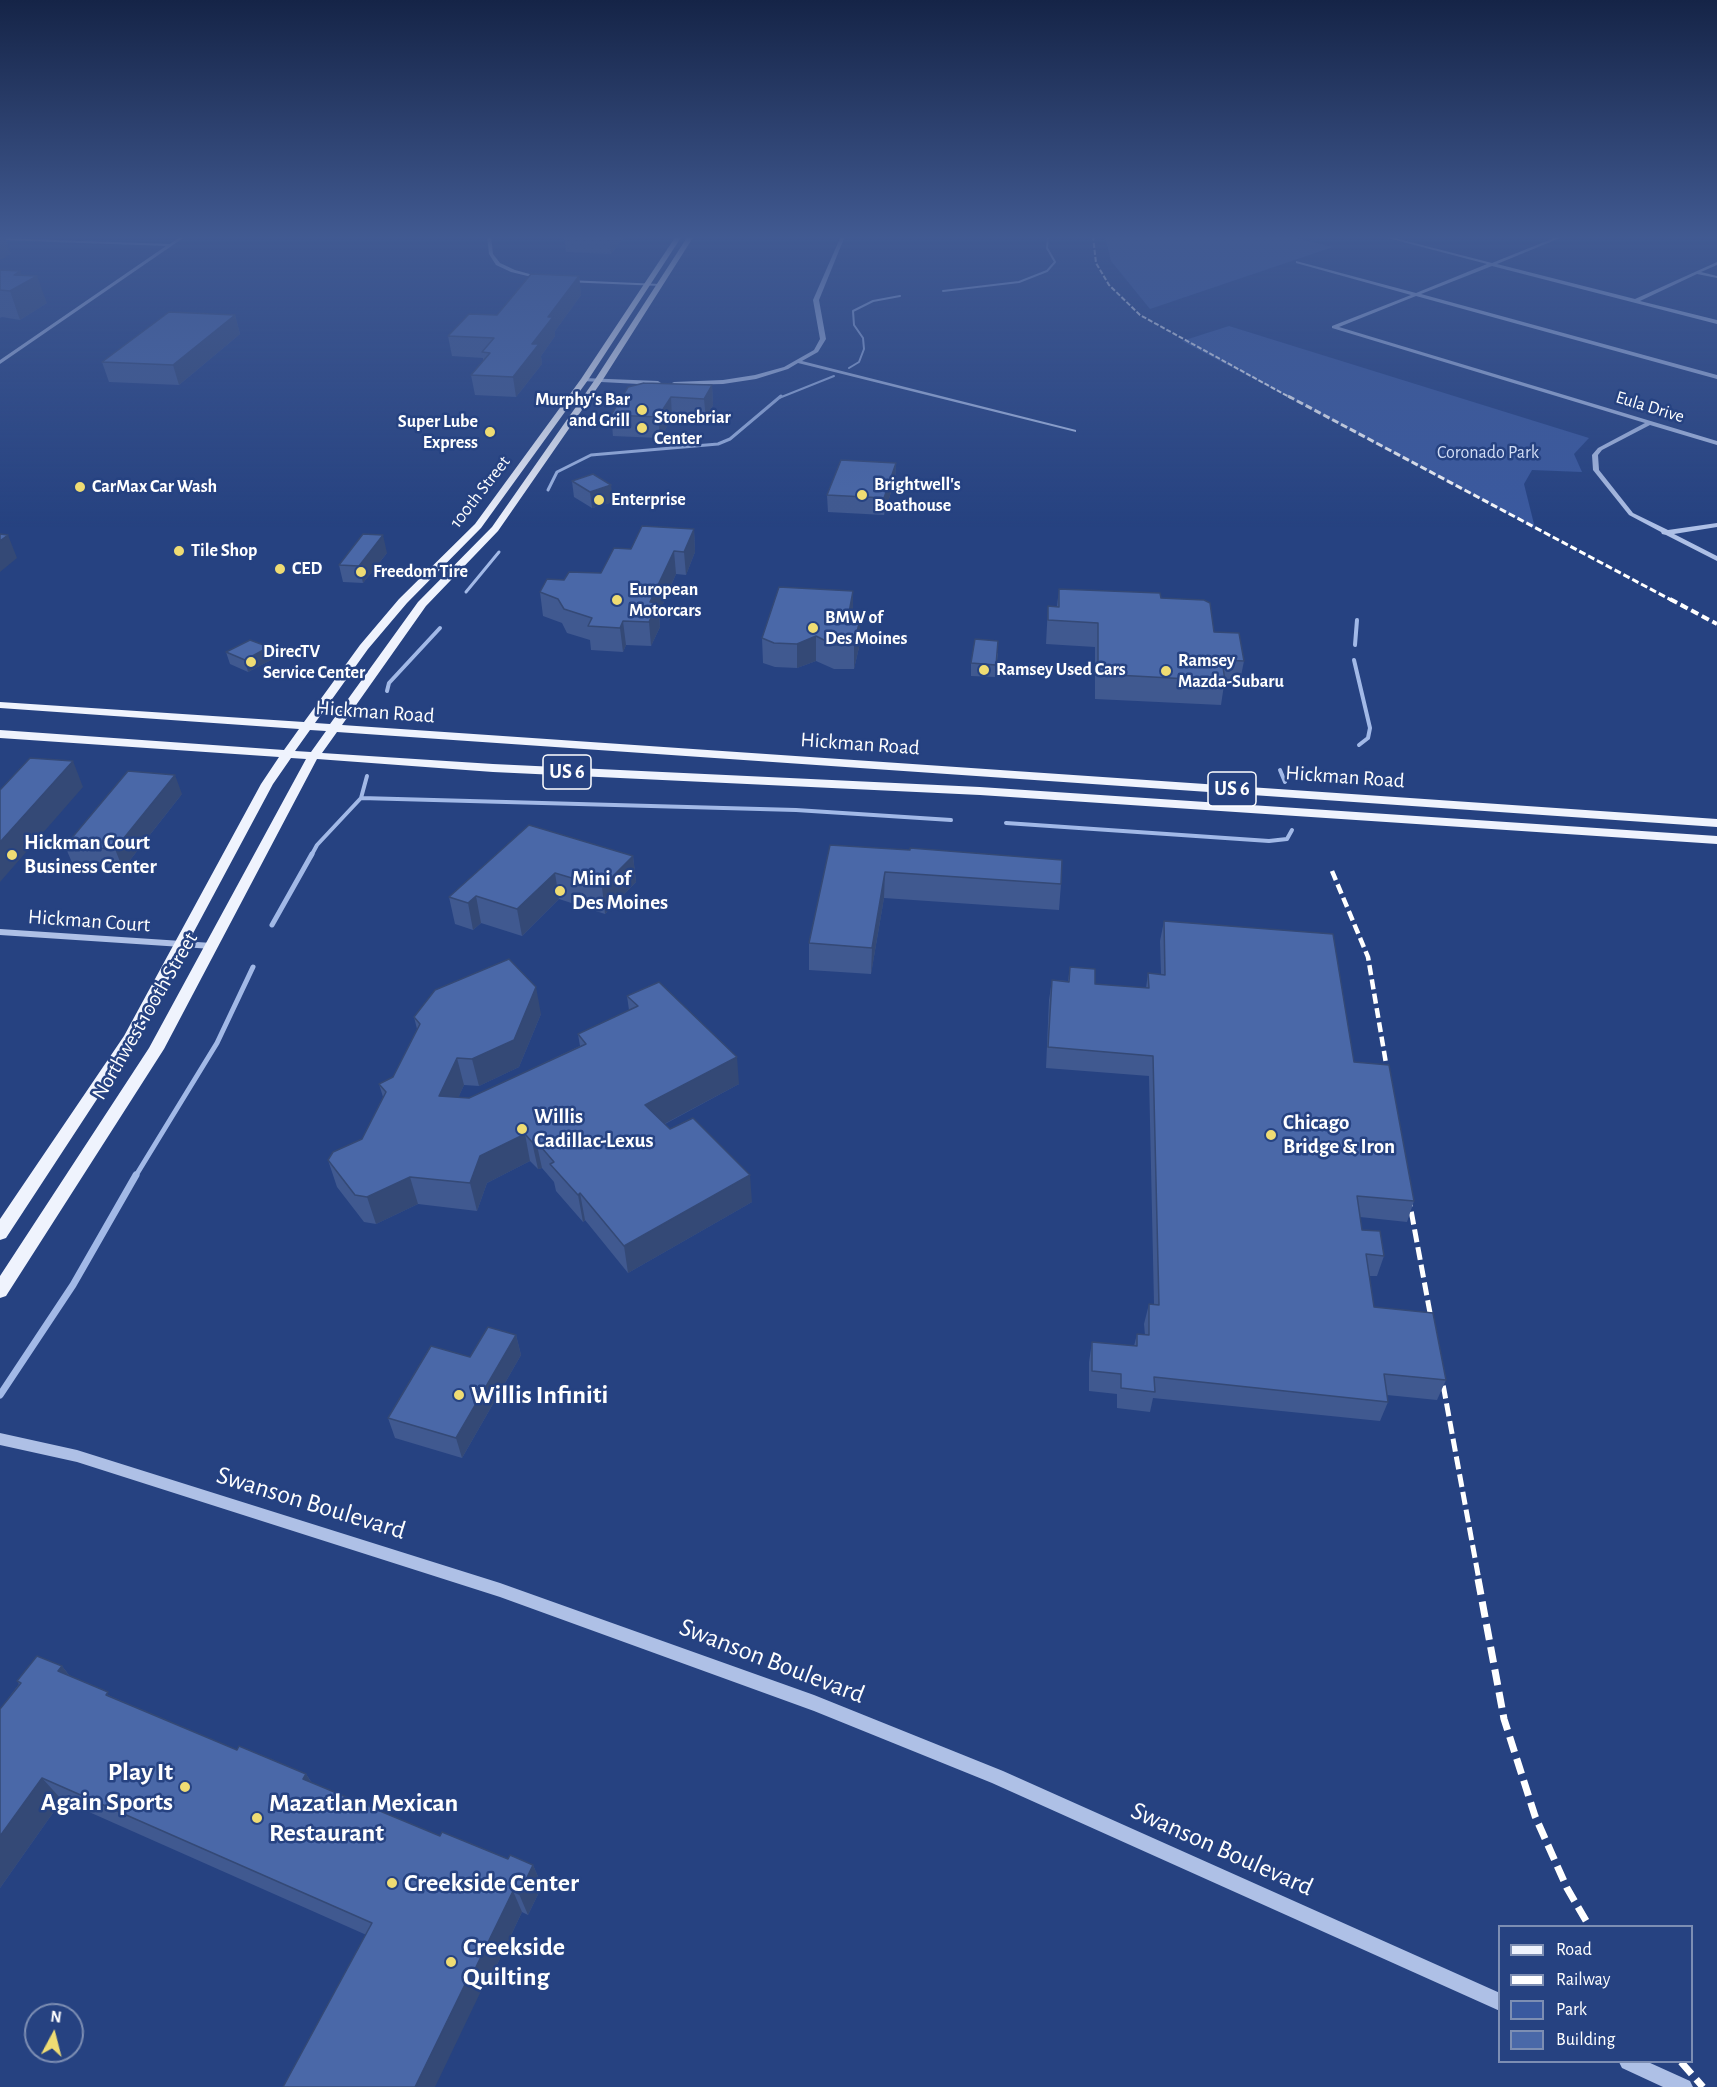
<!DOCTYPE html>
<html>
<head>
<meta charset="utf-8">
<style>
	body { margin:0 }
	#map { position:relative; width:1717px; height:2087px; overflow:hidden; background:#264281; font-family:"Alegreya Sans",sans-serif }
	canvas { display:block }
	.legend { position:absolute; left:1498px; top:1925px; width:195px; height:138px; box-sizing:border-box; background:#264281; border:2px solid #7d8eb3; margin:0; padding:8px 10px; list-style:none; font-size:18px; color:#fff }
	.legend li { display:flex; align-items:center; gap:12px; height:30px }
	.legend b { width:30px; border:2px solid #7d8eb3 }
	.north { position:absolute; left:24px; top:2003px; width:60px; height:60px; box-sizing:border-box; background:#264281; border:2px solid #7d8eb3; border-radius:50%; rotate:7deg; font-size:16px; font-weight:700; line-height:24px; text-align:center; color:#fff }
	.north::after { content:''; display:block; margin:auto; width:21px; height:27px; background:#efdc73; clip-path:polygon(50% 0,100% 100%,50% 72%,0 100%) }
</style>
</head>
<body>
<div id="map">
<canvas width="1717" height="2087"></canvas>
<ul class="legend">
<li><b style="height:8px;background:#eff3fd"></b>Road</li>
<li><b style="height:8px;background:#fff"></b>Railway</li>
<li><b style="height:16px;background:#3a599f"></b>Park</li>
<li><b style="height:16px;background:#4a68a8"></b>Building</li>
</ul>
<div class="north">N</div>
</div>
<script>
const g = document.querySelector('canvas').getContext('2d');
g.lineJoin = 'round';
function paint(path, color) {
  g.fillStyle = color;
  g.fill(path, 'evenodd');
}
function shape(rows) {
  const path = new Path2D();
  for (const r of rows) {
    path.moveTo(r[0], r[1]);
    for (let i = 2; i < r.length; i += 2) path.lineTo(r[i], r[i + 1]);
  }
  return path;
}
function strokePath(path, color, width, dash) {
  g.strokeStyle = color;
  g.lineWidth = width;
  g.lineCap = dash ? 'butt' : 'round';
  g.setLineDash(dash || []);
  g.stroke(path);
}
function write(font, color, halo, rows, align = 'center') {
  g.font = font + ' "Alegreya Sans",sans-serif';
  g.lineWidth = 5;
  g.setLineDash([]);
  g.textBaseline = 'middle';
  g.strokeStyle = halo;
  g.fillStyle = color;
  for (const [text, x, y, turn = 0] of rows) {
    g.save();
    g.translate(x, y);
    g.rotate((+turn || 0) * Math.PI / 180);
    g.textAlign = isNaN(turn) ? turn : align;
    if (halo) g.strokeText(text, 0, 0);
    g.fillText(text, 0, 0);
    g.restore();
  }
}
paint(shape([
	[1288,236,1333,247,1150,309,1111,261,1105,237],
	[1229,326,1589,438,1574,454,1582,472,1532,470,1524,484,1535,528,1182,341]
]), '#3a599f');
strokePath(shape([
	[943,291,1019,282,1047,271,1055,262,1047,248,1048,236],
	[849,368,859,362,864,349,863,338,854,325,853,311,873,301,900,296],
	[779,398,834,376]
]), '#a2b9e7', 2);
strokePath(shape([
	[548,490,557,472,591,455,718,444,730,439,781,396],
	[466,592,499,552]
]), '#a2b9e7', 3);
strokePath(shape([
	[1355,645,1357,620],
	[1354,660,1370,728,1368,738,1359,745],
	[387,691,389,683,440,628],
	[1280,770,1285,782],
	[361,798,796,810,951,820],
	[1006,823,1269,841,1287,839,1292,830],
	[311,856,317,845,361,798,367,776]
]), '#a2b9e7', 4);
strokePath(shape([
	[272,925,312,854],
	[135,1177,217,1043,253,967]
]), '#a2b9e7', 5);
strokePath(shape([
	[0,1395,73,1285,136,1175]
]), '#a2b9e7', 7);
paint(shape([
	[181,236,186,236,0,364,0,360,166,246,0,240,0,238,170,244,181,236],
	[487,236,491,236,493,254,500,263,515,270,544,278,544,280,511,272,496,265,489,254,487,236],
	[841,236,845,236,819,300,826,339,818,352,802,361,1076,430,1076,432,798,363,788,369,756,379,723,384,672,385,672,383,674,382,723,380,755,375,784,367,814,350,820,339,813,300,841,236],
	[1380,236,1387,236,1492,263,1559,236,1565,236,1497,264,1635,299,1717,262,1717,265,1701,272,1717,276,1717,278,1697,274,1640,301,1717,320,1717,324,1492,266,1421,294,1717,375,1717,379,1416,296,1339,327,1717,441,1717,445,1650,425,1602,450,1598,455,1599,470,1633,513,1668,530,1717,523,1717,527,1674,534,1717,556,1717,561,1666,535,1662,534,1661,532,1629,515,1593,470,1592,455,1598,448,1645,423,1332,328,1332,326,1411,295,1296,263,1296,261,1416,293,1487,264,1380,236],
	[567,280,660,284,662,285,660,286,565,282,567,280],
	[584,378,658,381,661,383,658,385,582,381,581,380,584,378],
	[0,929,212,943,217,946,212,949,0,935,0,929],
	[0,1433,77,1450,500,1583,814,1695,1003,1771,1500,1993,1500,2011,992,1783,814,1711,500,1597,77,1462,0,1445,0,1433],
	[1619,2062,1648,2062,1690,2081,1693,2087,1663,2087,1622,2068,1619,2062]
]), '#aec0e6');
paint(shape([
	[676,236,682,236,588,380,481,528,407,603,368,649,315,723,330,724,418,602,492,527,594,381,688,236,694,236,602,381,498,531,426,606,342,725,1717,819,1717,827,337,732,322,753,493,764,980,787,1717,836,1717,844,980,795,493,772,317,759,164,1049,6,1296,0,1298,0,1276,149,1048,306,759,291,758,273,784,137,1038,6,1238,0,1240,0,1219,124,1036,261,784,279,757,0,738,0,730,284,750,299,729,0,708,0,702,304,722,360,645,399,599,475,524,581,379,676,236],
	[310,730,326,731,311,752,295,751,310,730]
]), '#eff3fd');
strokePath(shape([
	[1093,236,1096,263,1109,285,1140,315,1291,398]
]), '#fff', 2, [5, 2]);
strokePath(shape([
	[1288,396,1673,601]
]), '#fff', 3, [7, 3]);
strokePath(shape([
	[1670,599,1717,624]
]), '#fff', 4, [8, 4]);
strokePath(shape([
	[1332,871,1368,957,1389,1081]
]), '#fff', 4.5, [10, 4.5]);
strokePath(shape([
	[1408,1194,1433,1329],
	[1440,1368,1479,1580]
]), '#fff', 5, [13, 5]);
strokePath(shape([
	[1478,1579,1504,1719,1535,1816,1567,1888,1589,1926],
	[1681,2062,1703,2087]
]), '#fff', 7, [16, 7]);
paint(shape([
	[564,236,625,236,611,254,566,252],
	[0,270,20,271,21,275,47,303,20,320,2,317,0,318],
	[579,276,581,295,555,331,555,336,541,356,542,364,516,397,475,395,471,375,483,361,483,358,452,356,448,336,497,315],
	[235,315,240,334,179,385,109,382,102,362],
	[712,385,713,405,706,419,672,418,660,438,613,436,611,415],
	[896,463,895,479,884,515,828,512,827,495],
	[572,481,613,502,592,508,574,497],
	[694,529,695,552,686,575,676,574,659,613,660,627,651,646,626,645,623,652,591,650,590,640,567,633,562,623,543,616,540,592,564,580,601,573,631,549],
	[387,553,363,583,343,582,339,565],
	[1059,589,1161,598,1214,632,1244,661,1239,686,1224,685,1221,705,1095,699,1095,647,1046,644,1048,606,1057,606],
	[853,591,853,618,860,643,854,669,834,669,816,661,797,668,775,667,763,663,762,638],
	[269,647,273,659,248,672,230,664,226,652],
	[998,653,995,677,971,676,971,663],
	[182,794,123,869,73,865,65,846],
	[830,845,1061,884,1059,910,884,898,871,974,809,970,809,943],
	[633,856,636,882,605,914,559,899,522,936,481,923,473,930,455,924,449,897],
	[1164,921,1354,1062,1414,1201,1407,1222,1360,1217,1362,1230,1384,1256,1377,1276,1369,1276,1374,1307,1446,1380,1437,1400,1387,1395,1388,1402,1380,1421,1153,1398,1150,1412,1117,1408,1117,1394,1089,1391,1089,1362,1092,1342,1134,1346,1137,1334,1145,1335,1144,1324,1149,1304,1154,1304,1149,1076,1046,1068,1049,1000,1052,980,1068,981,1070,967,1095,984,1146,988,1148,973,1161,974,1160,941],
	[627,996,739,1084,665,1124,752,1202,628,1273,585,1220,583,1222,556,1191,554,1182,542,1168,538,1169,530,1161,487,1183,477,1211,418,1204,376,1224,364,1222,337,1187,328,1160,362,1139,383,1097,379,1084,393,1077,417,1029,414,1017,541,1014,519,1067,479,1086,464,1085,458,1098,469,1098,580,1046,578,1034,629,1010],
	[516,1335,521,1355,462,1458,395,1438,388,1418,470,1357],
	[62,1666,69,1675,112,1697,237,1750,306,1774,312,1783,440,1836,508,1859,533,1865,542,1886,528,1915,522,1912,486,1988,62,1800,0,1888,0,1709,19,1684,17,1681]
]), '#405990');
paint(shape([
	[0,236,5,236,11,254,0,260],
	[609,236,625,236,611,254],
	[20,271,24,283,37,276,47,303,20,320,10,291,14,275],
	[579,276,581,295,555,331,555,336,541,356,542,364,516,397,513,377,548,317],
	[235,315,240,334,179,385,173,365],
	[712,385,713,405,706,419,704,399],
	[671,397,672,418,660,438,658,417],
	[896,463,895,479,884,515,884,498],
	[611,485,613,502,592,508,590,492],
	[694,529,695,552,686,575,684,552],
	[8,535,17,558,0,572,0,541],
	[383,535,387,553,363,583,359,566],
	[674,551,676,574,659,613,660,627,651,646,649,622,650,602],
	[853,591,853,615,848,642,848,618],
	[860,619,860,643,854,669,854,645],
	[623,621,626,645,623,652,620,628],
	[816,636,816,661,797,668,797,644],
	[269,647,273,659,248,672,245,660],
	[73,761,83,787,0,882,0,842],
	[175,775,182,794,123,869,115,849],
	[633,856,636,882,605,914,602,887],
	[885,872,884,898,871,974,872,948],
	[555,873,559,899,522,936,517,909],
	[476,896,481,923,473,930,468,903],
	[536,987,541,1014,519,1067,479,1086,472,1059],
	[737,1057,739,1084,649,1132,645,1105],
	[457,1058,464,1085,447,1123,439,1096],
	[525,1134,530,1161,487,1183,477,1211,470,1183,480,1156],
	[536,1141,542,1168,538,1169,532,1142],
	[750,1175,752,1202,628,1273,624,1246],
	[410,1177,418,1204,376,1224,367,1197],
	[580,1193,585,1220,583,1222,578,1195],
	[516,1335,521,1355,462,1458,456,1438],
	[62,1666,80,1690,58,1671],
	[306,1774,320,1796,303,1779],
	[42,1778,62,1800,0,1888,0,1836],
	[533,1865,542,1886,528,1915,519,1894],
	[513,1891,522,1912,486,1988,475,1969],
	[473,1968,483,1987,435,2087,415,2087]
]), '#344976');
const building = shape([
	[0,270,20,271,14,275,37,276,10,291,0,290,0,270],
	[531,274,579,276,548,317,553,317,532,344,539,344,513,377,471,375,490,353,482,352,494,338,448,336,469,314,497,315,531,274],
	[169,312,235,315,173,365,102,362,169,312],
	[644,383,712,385,704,399,671,397,658,417,611,415,628,387,644,383],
	[841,460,896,463,884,498,827,495,841,460],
	[593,474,611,485,590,492,572,481,593,474],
	[642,526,694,529,684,552,674,551,650,602,658,603,649,622,623,621,620,628,588,626,592,618,564,609,558,599,540,592,547,579,564,580,569,572,601,573,614,548,631,549,642,526],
	[0,534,8,535,0,541,0,534],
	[363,534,383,535,359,566,339,565,363,534],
	[779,587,853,591,848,618,860,619,854,645,834,645,816,636,797,644,774,643,762,638,779,587],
	[1059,589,1160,593,1161,598,1204,600,1210,603,1214,632,1239,633,1244,661,1222,660,1225,681,1098,674,1098,623,1048,620,1048,606,1059,607,1059,589],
	[975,639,998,641,996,665,971,663,975,639],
	[250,640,269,647,245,660,226,652,250,640],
	[30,758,73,761,0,842,0,790,30,758],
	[128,771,175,775,115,849,65,846,128,771],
	[529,825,633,856,602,887,555,873,517,909,476,896,468,903,449,897,529,825],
	[830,845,910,850,910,848,1062,860,1061,884,885,872,872,948,809,943,830,845],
	[1164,921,1333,934,1354,1062,1389,1065,1414,1201,1357,1196,1362,1230,1380,1231,1384,1256,1366,1254,1374,1307,1433,1313,1446,1380,1384,1374,1388,1402,1154,1377,1155,1392,1121,1388,1121,1374,1092,1371,1092,1342,1137,1346,1137,1334,1149,1335,1149,1304,1159,1305,1153,1056,1048,1047,1052,980,1069,982,1070,967,1095,969,1095,984,1149,988,1148,973,1165,975,1164,921],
	[509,959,536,987,514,1040,472,1059,457,1058,439,1096,469,1098,586,1044,578,1034,638,1006,627,996,659,982,737,1057,645,1105,670,1129,693,1118,750,1175,624,1246,580,1193,578,1195,550,1164,554,1162,536,1141,532,1142,525,1134,480,1156,470,1183,410,1177,367,1197,355,1195,328,1160,333,1152,362,1139,386,1092,379,1084,393,1077,420,1024,414,1017,435,990,509,959],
	[488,1327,516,1335,456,1438,388,1418,431,1346,470,1357,488,1327],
	[37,1656,62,1666,58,1671,108,1692,106,1695,237,1750,239,1746,306,1774,303,1779,440,1836,442,1832,508,1859,510,1855,533,1865,519,1894,513,1891,475,1969,473,1968,415,2087,283,2087,372,1923,42,1778,0,1836,0,1709,21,1683,17,1681,37,1656]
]);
paint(building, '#4a68a8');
strokePath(building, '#344976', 1.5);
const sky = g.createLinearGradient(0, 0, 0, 528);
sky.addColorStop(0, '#152447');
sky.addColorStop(0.45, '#415a92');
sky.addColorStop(1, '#415a9200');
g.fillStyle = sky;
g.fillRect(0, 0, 1717, 528);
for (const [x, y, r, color] of [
	[642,410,6,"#efdc73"],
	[642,428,6,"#efdc73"],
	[490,432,6,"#efdc73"],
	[80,487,6,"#efdc73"],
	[862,495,6,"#efdc73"],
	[599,500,6,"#efdc73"],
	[179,551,6,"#efdc73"],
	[280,569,6,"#efdc73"],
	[361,572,6,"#efdc73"],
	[617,600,6,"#efdc73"],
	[813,628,6,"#efdc73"],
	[251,662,6,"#efdc73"],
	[984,670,6,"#efdc73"],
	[1166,671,6,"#efdc73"],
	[12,855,6,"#efdc73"],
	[560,891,6,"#efdc73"],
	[522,1129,6,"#efdc73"],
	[1271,1135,6,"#efdc73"],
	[459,1395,6,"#efdc73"],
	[185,1787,6,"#efdc73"],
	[257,1818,6,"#efdc73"],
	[392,1883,6,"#efdc73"],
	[451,1962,6,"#efdc73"]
]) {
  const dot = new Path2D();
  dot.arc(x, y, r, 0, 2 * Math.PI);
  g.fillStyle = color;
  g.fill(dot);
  strokePath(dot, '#264281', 2);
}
write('bold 18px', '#fff', '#264281', [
	["Murphy's Bar",630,400,"right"],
	["and Grill",630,421,"right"],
	["Stonebriar",654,418],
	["Center",654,439],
	["Super Lube",478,422,"right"],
	["Express",478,443,"right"],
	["Brightwell's",874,485],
	["Boathouse",874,506],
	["CarMax Car Wash",92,487],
	["Enterprise",611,500],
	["Tile Shop",191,551],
	["CED",292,569],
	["Freedom Tire",373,572],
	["European",629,590],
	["Motorcars",629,611],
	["BMW of",825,618],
	["Des Moines",825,639],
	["DirecTV",263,652],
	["Service Center",263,673],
	["Ramsey",1178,661],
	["Mazda-Subaru",1178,682],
	["Ramsey Used Cars",996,670]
], 'left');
write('18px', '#fff', '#264281', [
	["Eula Drive",1650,407,17],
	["100th Street",480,492,-52]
]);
write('18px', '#d1ddf5', '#264281', [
	["Coronado Park",1488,453]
]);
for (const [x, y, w] of [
	[567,772,48],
	[1232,789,48]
]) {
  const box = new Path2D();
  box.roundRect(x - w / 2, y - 17, w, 34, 4.5);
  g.fillStyle = '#264281';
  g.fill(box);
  strokePath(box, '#fff', 1.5);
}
write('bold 20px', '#fff', null, [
	["US 6",567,772],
	["US 6",1232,789]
]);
write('21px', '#fff', '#264281', [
	["Hickman Road",375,712,4],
	["Hickman Road",860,744,4],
	["Hickman Road",1345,777,4],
	["Hickman Court",89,921,4],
	["Northwest 100th Street",145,1016,-60]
]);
write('bold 21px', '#fff', '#264281', [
	["Hickman Court",24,843],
	["Business Center",24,867],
	["Mini of",572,879],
	["Des Moines",572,903],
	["Willis",534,1117],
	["Cadillac-Lexus",534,1141],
	["Chicago",1283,1123],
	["Bridge & Iron",1283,1147]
], 'left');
write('bold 26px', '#fff', '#264281', [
	["Willis Infiniti",471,1395],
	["Play It",173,1772,"right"],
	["Again Sports",173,1802,"right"],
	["Mazatlan Mexican",269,1803],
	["Restaurant",269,1833],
	["Creekside Center",404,1883],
	["Creekside",463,1947],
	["Quilting",463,1977]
], 'left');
write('26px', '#fff', '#264281', [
	["Swanson Boulevard",311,1503,17],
	["Swanson Boulevard",772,1661,21],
	["Swanson Boulevard",1222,1849,24]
]);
</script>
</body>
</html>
